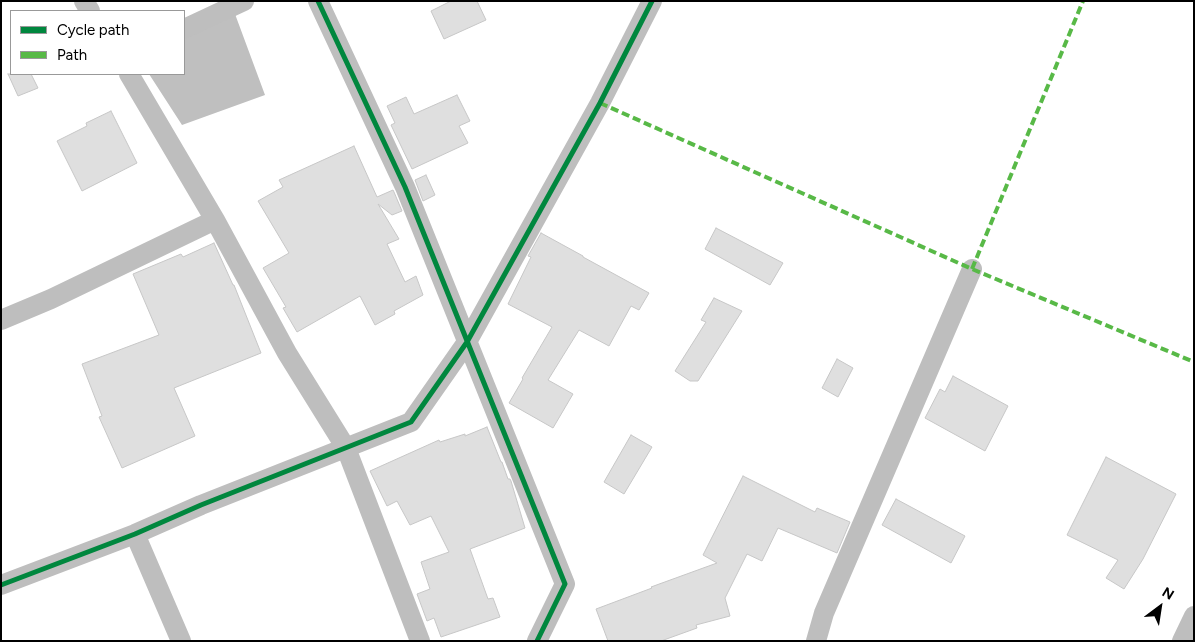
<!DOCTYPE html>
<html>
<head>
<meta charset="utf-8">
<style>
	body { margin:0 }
	#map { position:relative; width:1195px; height:642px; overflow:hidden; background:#fff; font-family:Figtree,sans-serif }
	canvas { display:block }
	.frame { position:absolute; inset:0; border:2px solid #000; pointer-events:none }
	.legend { position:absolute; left:10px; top:10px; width:175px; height:65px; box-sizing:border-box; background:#fff; border:1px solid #999; margin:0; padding:6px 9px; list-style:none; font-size:15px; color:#000 }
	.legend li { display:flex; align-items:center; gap:10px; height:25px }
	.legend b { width:25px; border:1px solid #999 }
	.north { position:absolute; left:1135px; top:582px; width:50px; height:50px; -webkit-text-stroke:4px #fff; paint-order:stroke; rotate:31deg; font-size:14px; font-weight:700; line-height:20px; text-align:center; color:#000 }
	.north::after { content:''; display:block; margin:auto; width:18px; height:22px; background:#000; clip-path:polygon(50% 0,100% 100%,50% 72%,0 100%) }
</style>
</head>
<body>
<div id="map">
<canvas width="1195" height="642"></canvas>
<div class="frame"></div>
<ul class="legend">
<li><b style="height:6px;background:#00873e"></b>Cycle path</li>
<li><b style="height:6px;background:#58b947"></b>Path</li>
</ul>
<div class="north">N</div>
</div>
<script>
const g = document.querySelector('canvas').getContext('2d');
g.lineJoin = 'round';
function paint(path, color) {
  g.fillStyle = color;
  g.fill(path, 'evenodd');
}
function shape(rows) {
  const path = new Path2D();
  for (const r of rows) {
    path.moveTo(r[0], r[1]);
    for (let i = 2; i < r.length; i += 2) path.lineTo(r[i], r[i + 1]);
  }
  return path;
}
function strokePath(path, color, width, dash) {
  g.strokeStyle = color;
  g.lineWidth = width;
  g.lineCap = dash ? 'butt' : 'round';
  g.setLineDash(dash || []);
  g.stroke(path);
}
paint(shape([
	[235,14,265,95,182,125,149,74,184,74,184,37]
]), '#bfbfbf');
const building = shape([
	[451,1,477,1,486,20,444,39,431,11,451,1],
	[8,74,31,74,38,88,18,96,8,74],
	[457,95,470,121,459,126,468,143,412,169,391,125,395,123,387,106,406,97,414,114,457,95],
	[111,111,137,163,82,191,57,141,87,126,86,123,111,111],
	[354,146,377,197,393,190,394,192,402,211,392,215,378,204,399,239,387,244,405,282,416,276,423,295,394,311,395,314,375,325,360,296,297,332,283,308,286,307,263,268,289,253,258,201,283,187,279,180,354,146],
	[426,175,435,195,423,201,415,180,426,175],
	[716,228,783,263,770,285,705,249,716,228],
	[541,233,583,256,583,257,649,293,639,310,631,306,609,346,579,330,548,380,573,394,553,428,509,403,523,379,522,378,552,327,508,304,531,257,528,256,541,233],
	[214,243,233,285,234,285,261,353,174,388,195,436,122,468,99,417,102,416,82,364,159,335,133,274,181,254,183,257,214,243],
	[714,298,742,311,698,381,690,381,675,371,706,322,701,320,714,298],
	[837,359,853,368,838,397,822,388,837,359],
	[953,376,1008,406,985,451,925,418,940,389,945,392,953,376],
	[487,427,501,462,502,462,508,479,510,479,511,481,525,528,470,549,488,599,493,598,500,617,441,637,434,618,427,621,417,594,430,589,421,562,449,552,431,516,410,525,397,501,387,506,370,471,439,440,440,442,465,434,465,436,487,427],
	[631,435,652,447,624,494,604,482,631,435],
	[1106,457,1176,494,1143,559,1124,589,1106,578,1118,560,1067,535,1106,457],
	[743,476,815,512,817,508,850,522,837,553,778,528,762,561,747,554,725,598,730,616,696,625,697,628,661,641,608,641,596,609,652,588,651,587,717,563,703,555,743,476],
	[896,499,965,536,951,563,882,525,896,499]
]);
paint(building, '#dfdfdf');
strokePath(building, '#c7c7c7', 1);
strokePath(shape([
	[84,1,90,11],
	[318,1,405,187,565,584,537,641],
	[184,29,244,1],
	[129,74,215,220,287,353,346,448,420,641],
	[1,320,51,299,215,220],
	[135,534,181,641],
	[1,585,135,534,201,505,411,422,467,342,600,103,652,1],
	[816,641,824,613,972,269],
	[1182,641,1194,616]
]), '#bebebe', 20);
strokePath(shape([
	[600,103,972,269,1194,362],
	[972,269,1083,1]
]), '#58b947', 4, [8, 4]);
strokePath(shape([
	[318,1,405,187,565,584,537,641],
	[1,585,135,534,201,505,411,422,467,342,600,103,652,1]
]), '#00873e', 5);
</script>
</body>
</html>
